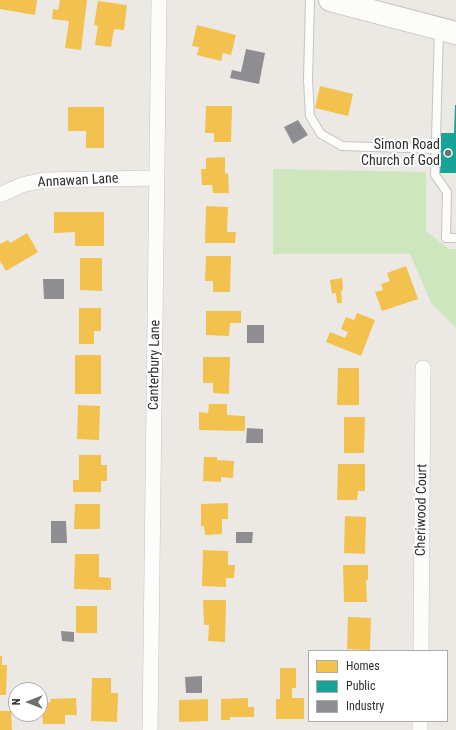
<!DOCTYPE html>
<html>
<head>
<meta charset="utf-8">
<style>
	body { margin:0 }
	#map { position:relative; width:456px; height:730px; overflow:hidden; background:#ece8e4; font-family:"Roboto Condensed",sans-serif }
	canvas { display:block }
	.legend { position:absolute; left:308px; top:650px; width:140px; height:72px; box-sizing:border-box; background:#fff; border:1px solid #ababab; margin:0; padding:5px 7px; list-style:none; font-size:12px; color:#2e2e2e }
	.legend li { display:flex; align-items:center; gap:8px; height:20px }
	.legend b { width:20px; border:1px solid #ababab }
	.north { position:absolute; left:8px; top:682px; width:40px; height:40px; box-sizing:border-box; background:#fff; border:1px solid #ababab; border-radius:50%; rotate:270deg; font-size:11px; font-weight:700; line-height:16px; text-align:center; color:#2e2e2e }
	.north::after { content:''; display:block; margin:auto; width:14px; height:18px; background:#706f6e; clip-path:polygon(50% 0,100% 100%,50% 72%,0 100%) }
</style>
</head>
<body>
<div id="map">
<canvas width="456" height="730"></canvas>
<ul class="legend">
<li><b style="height:11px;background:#f2c14e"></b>Homes</li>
<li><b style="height:11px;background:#17a398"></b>Public</li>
<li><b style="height:11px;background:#8d8d92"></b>Industry</li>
</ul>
<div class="north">N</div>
</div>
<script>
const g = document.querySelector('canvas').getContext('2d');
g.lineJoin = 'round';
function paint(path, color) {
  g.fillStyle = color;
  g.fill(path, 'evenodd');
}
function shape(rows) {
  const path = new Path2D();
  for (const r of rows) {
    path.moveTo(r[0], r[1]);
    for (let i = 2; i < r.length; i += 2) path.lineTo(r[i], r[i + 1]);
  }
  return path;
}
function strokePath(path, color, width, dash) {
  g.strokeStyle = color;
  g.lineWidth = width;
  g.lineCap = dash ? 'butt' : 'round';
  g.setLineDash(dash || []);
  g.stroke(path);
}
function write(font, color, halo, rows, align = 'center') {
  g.font = font + ' "Roboto Condensed",sans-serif';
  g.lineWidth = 4;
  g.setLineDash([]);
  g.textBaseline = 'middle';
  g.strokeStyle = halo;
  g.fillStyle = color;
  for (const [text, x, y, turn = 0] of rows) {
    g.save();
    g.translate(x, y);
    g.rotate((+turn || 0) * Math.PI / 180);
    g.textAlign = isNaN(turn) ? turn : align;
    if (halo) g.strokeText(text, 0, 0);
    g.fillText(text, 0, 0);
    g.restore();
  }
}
paint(shape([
	[273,169,426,172,426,231,449,249,456,249,456,328,431,303,410,254,273,254]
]), '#cee6be');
paint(shape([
	[0,0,37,0,35,15,0,9],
	[60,0,87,0,81,50,65,48,69,21,52,19,53,9,58,10],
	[98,1,127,5,124,30,114,29,111,47,95,45,98,26,94,25],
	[197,25,236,35,231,55,223,53,221,61,197,55,199,47,192,46],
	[320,86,353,94,348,116,315,108],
	[206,106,232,106,231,142,214,142,214,133,205,133],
	[68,107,104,107,104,148,86,148,86,131,68,131],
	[225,157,225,174,228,173,229,193,213,193,212,185,202,185,201,169,206,169,206,158],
	[206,206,228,207,227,232,236,232,235,243,205,243],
	[54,212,104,212,104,246,75,246,75,232,54,233],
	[27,233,38,252,6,271,0,261,0,244,8,240,10,243],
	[206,256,231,256,230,292,213,292,213,281,205,281],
	[80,258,102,258,102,291,80,290],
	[406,266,418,299,382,311,375,292,383,290,381,284,390,281,387,273],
	[342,278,343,290,341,291,342,303,337,303,336,293,332,294,330,280],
	[79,308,101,308,101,331,94,331,94,344,79,344],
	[206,311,241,311,241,323,230,323,229,336,206,335],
	[357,313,375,320,361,356,326,342,330,332,345,338,348,332,341,329,346,317,354,320],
	[75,355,101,355,101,394,75,394],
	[203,357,230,357,229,394,213,393,213,383,203,383],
	[338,368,359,368,359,405,337,405],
	[209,404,227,404,227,415,245,416,245,431,199,430,199,412,208,413],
	[78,405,100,406,99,440,77,439],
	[344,417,365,417,364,453,344,453],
	[79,455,101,455,101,465,107,465,107,481,101,481,101,492,73,492,73,480,79,480],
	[204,457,217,457,217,460,234,461,233,478,221,477,221,482,203,481],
	[338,464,365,464,365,491,358,491,357,500,337,500],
	[228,503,228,519,222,519,222,534,205,535,204,526,201,526,201,504],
	[75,504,100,504,100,529,74,529],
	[345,516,366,517,365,554,344,553],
	[203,550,228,551,228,565,235,565,234,578,226,578,226,587,202,586],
	[75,554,99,554,99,577,111,578,111,590,74,589],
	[343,565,368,565,368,580,366,580,367,602,344,602],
	[203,600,226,600,225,642,208,641,209,625,204,625],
	[76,606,97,606,97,633,76,633],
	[348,617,371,618,370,650,347,649],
	[0,656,2,656,2,665,7,665,6,695,0,695],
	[280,668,296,668,296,688,292,688,292,698,304,698,304,719,276,719,276,699,280,699],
	[92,678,111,678,111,693,118,693,117,722,91,721],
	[76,698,77,715,65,715,65,724,43,724,42,703,51,702,50,699],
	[248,698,248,707,254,707,254,717,230,717,230,720,221,720,221,699],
	[208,699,208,721,179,722,179,700],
	[0,711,11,711,12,730,0,730]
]), '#f2c14e');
paint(shape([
	[455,105,456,105,456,173,440,173,441,133,454,133]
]), '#17a398');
paint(shape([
	[246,49,265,53,259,84,230,78,232,70,241,72],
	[298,120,308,135,293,144,284,127],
	[43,279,64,279,64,299,44,299],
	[247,325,264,325,264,343,247,343],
	[247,428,263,429,263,443,246,443],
	[51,521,66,521,67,543,51,543],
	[236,532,253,532,252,543,236,543],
	[61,631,74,632,74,642,62,641],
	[202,676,202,693,186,693,185,677]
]), '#8d8d92');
const lane = shape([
	[310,0,308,80,310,116,321,134,342,146,436,149],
	[439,29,435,175,447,192,446,238,456,238]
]);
const street = shape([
	[0,195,22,185,44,180,157,178],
	[421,651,423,368],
	[150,730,159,0],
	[420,730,420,721]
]);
const secondary = shape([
	[330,0,456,33]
]);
strokePath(lane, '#c5c4c5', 10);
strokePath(street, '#c5c4c5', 16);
strokePath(secondary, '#c5c4c5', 24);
strokePath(lane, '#fcfcfb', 8);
strokePath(street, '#fcfcfb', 15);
strokePath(secondary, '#fcfcfb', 22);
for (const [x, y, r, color] of [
	[448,153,4,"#706f6e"]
]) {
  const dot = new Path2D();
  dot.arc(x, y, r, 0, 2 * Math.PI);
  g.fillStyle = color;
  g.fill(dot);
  strokePath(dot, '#fff', 1.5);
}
write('14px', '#2e2e2e', '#fff', [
	["Simon Road",440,145],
	["Church of God",440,161]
], 'right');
write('14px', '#2e2e2e', '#fff', [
	["Annawan Lane",78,181,-3],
	["Canterbury Lane",155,365,-89],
	["Cheriwood Court",422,510,-89]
]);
</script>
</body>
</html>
